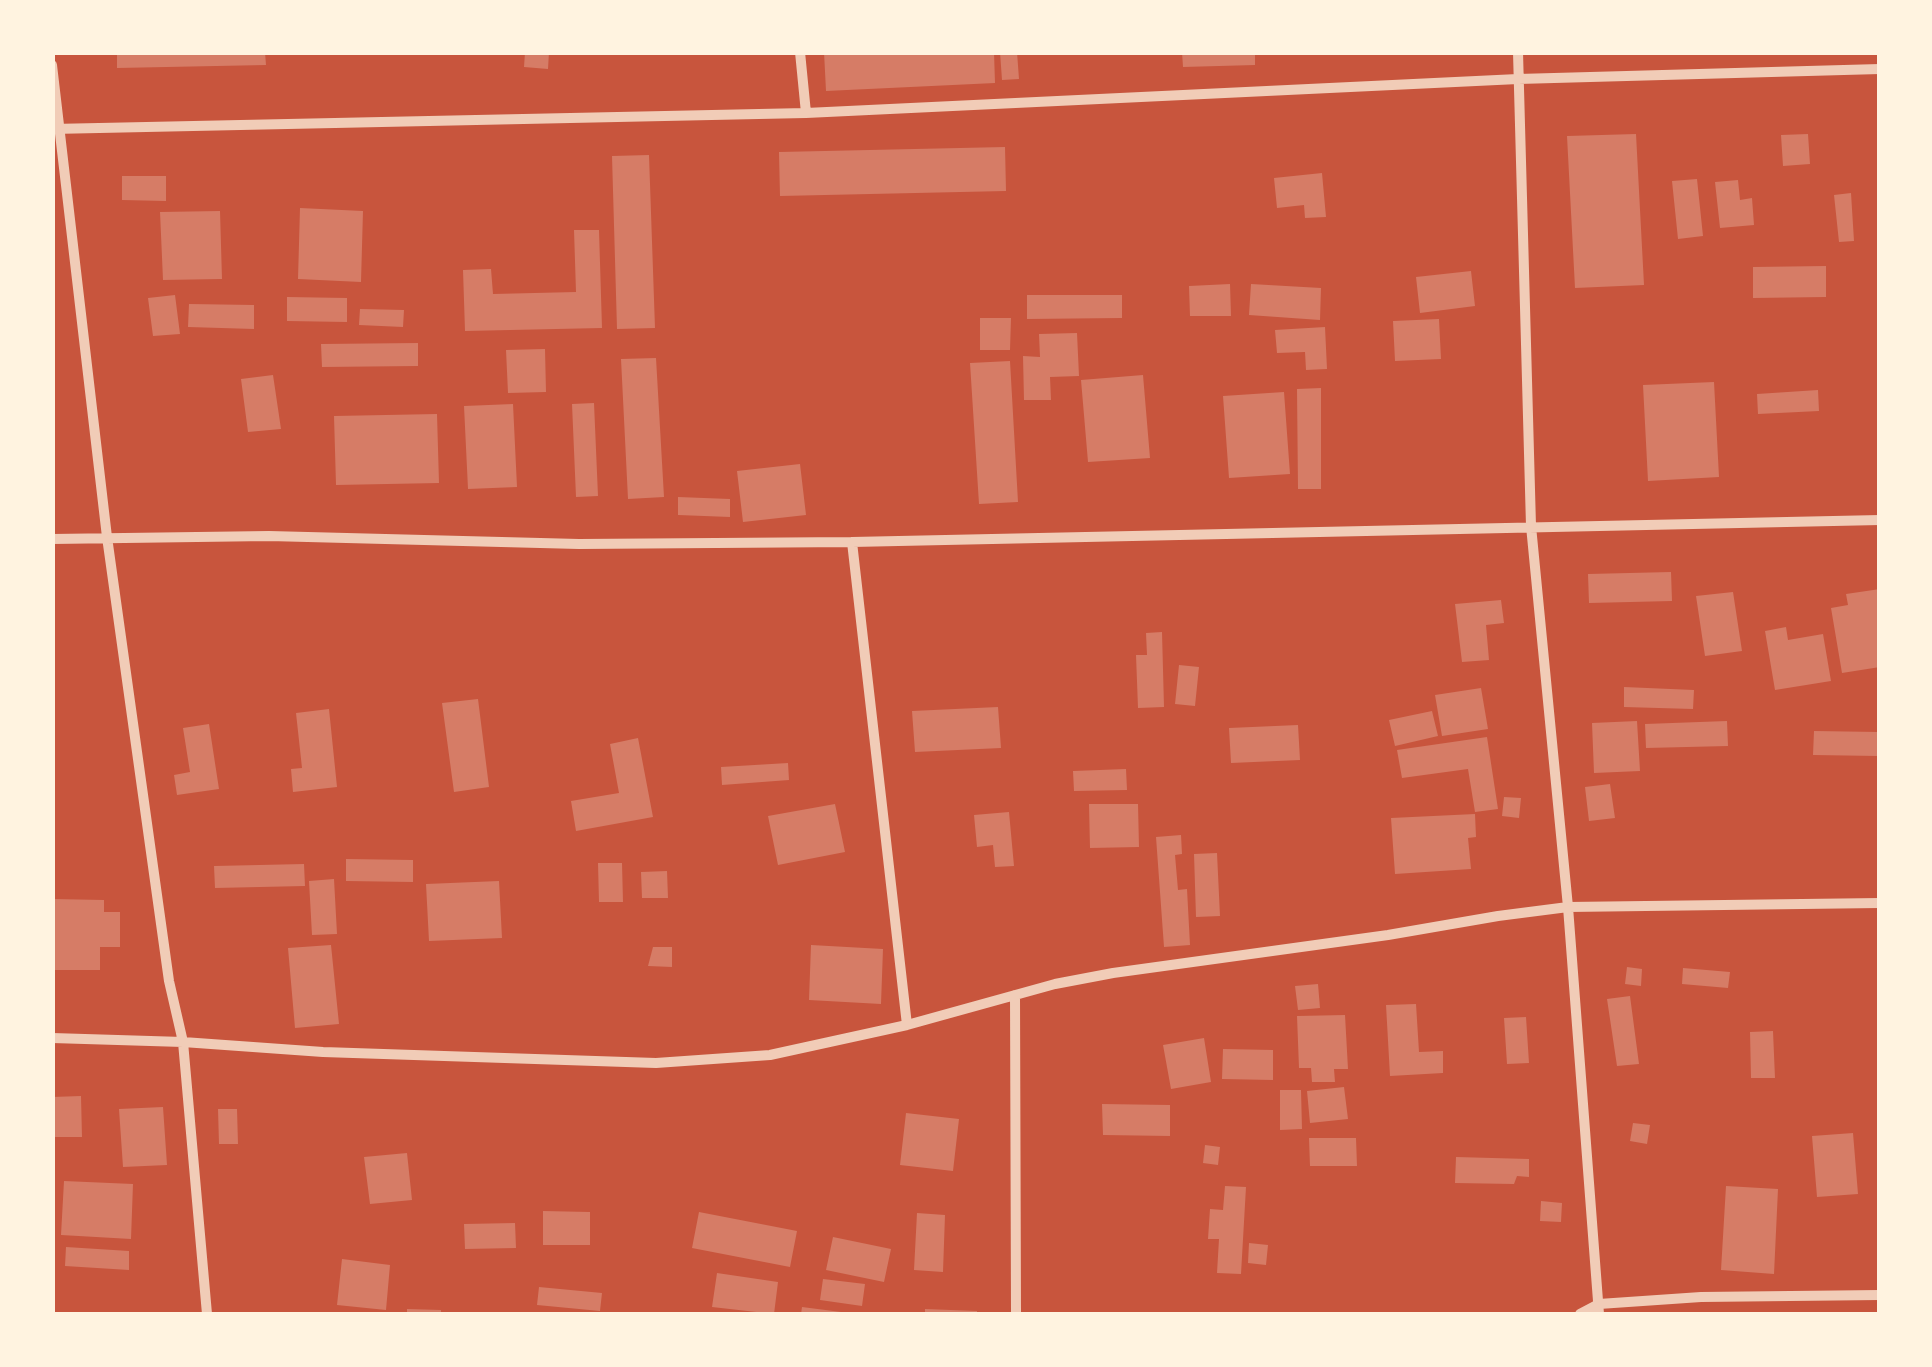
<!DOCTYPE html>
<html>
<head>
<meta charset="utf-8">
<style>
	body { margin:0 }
	#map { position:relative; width:1932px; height:1367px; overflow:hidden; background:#c8553d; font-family:Merriweather,serif }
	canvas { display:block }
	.frame { position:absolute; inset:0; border:55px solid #fff3e0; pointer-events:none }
</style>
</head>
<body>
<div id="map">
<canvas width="1932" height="1367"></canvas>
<div class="frame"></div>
</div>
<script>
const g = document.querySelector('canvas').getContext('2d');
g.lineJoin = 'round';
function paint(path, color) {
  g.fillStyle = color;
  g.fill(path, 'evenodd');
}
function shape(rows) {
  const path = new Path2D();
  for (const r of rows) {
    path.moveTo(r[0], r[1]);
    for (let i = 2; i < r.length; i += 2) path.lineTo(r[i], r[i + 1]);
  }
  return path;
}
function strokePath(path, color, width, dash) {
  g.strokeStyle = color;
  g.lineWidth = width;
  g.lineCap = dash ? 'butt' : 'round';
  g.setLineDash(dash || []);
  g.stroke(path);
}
paint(shape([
	[117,52,265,52,266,65,117,68],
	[525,52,549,52,548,69,524,67],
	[824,52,994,52,995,83,826,91],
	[1000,52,1017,52,1019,79,1002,80],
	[1182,52,1255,52,1255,65,1183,67],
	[1636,134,1644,285,1575,288,1567,136],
	[1808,134,1810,164,1783,166,1781,135],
	[1005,147,1006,191,780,196,779,152],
	[649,155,655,328,617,329,612,156],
	[1322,173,1326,217,1305,218,1304,205,1277,208,1274,178],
	[122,176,166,176,166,201,122,200],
	[1697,179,1703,236,1678,239,1672,181],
	[1738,180,1740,200,1752,198,1754,225,1720,228,1715,182],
	[1851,193,1854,241,1839,242,1834,195],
	[300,208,363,211,361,282,298,279],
	[220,211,222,279,163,280,160,212],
	[574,230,599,230,602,328,465,331,463,270,491,269,493,294,576,292],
	[1826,266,1826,297,1753,298,1753,267],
	[1471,271,1475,306,1420,313,1416,277],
	[1230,284,1231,316,1190,316,1189,286],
	[1251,284,1321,288,1320,320,1249,315],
	[175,295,180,334,153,336,148,298],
	[1027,295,1122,295,1122,318,1027,319],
	[287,297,347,298,347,322,287,321],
	[189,304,254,305,254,329,188,327],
	[360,309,404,310,403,327,359,325],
	[980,318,1011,318,1010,350,980,350],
	[1439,319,1441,359,1395,361,1393,321],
	[1325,327,1327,369,1306,370,1305,352,1277,353,1275,330],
	[1077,333,1079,376,1050,377,1051,400,1024,400,1023,356,1040,357,1039,334],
	[418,343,418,366,322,367,321,344],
	[545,349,546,392,508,393,506,350],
	[656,358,664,497,628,499,621,359],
	[1010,361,1018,502,979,504,970,363],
	[273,375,281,429,248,432,241,379],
	[1143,375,1150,458,1088,462,1081,380],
	[1714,382,1719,477,1648,481,1643,385],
	[1321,388,1321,489,1298,489,1297,389],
	[1818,390,1819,411,1758,414,1757,394],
	[1284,392,1290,474,1229,478,1223,396],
	[594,403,598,496,576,497,572,404],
	[513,404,517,487,468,489,464,406],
	[437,414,439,483,336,485,334,416],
	[800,464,806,515,743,522,737,471],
	[678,497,730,499,730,517,678,515],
	[1671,572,1672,601,1589,603,1588,574],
	[1880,589,1880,667,1842,673,1831,608,1848,605,1846,594],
	[1733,592,1742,651,1705,656,1696,596],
	[1501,600,1504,623,1486,625,1489,660,1462,662,1455,604],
	[1786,627,1788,640,1823,634,1831,681,1775,690,1765,631],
	[1162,632,1164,707,1138,708,1136,655,1147,655,1146,633],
	[1179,665,1199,667,1195,706,1175,704],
	[1624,687,1694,690,1693,709,1624,707],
	[1481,688,1488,729,1442,736,1435,695],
	[478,699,489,787,454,792,442,703],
	[998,707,1001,748,915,752,912,711],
	[329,709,337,787,293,792,291,769,302,768,296,713],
	[1432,711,1438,736,1395,746,1389,720],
	[1637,721,1640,771,1594,773,1592,723],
	[1727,721,1728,746,1646,748,1645,724],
	[209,724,219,789,177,795,174,775,190,772,183,728],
	[1298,725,1300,760,1231,763,1229,728],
	[1814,731,1879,732,1878,756,1813,755],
	[1487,737,1498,809,1475,812,1468,769,1402,778,1397,750],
	[638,738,653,817,576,831,571,801,619,793,610,744],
	[788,763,789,780,722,785,721,767],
	[1126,769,1127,790,1074,791,1073,771],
	[1610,784,1615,818,1589,821,1585,787],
	[1504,797,1521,798,1519,818,1502,816],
	[835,804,845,852,778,865,768,816],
	[1089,804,1138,804,1139,847,1090,848],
	[1009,812,1014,866,995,867,993,845,977,847,974,815],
	[1475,814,1476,837,1468,838,1471,869,1395,874,1391,818],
	[1181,835,1182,854,1175,855,1178,890,1187,889,1190,945,1164,947,1156,837],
	[1217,853,1220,916,1196,917,1194,854],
	[346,859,413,860,413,882,346,881],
	[598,863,622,863,623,902,599,902],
	[304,864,305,886,215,888,214,866],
	[667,871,668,898,642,898,641,872],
	[334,879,337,934,312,935,309,881],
	[499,881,502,938,429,941,426,884],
	[52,899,104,900,104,912,120,912,120,947,100,947,100,970,53,970],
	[331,945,339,1024,295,1028,288,948],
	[811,945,883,949,881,1004,809,1000],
	[653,947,672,947,672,967,648,966],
	[1627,967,1642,969,1641,986,1625,984],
	[1683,968,1730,972,1728,988,1682,984],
	[1318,984,1320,1008,1298,1010,1295,986],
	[1630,996,1639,1064,1617,1066,1607,999],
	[1416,1004,1419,1052,1443,1051,1443,1073,1390,1076,1386,1005],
	[1345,1015,1348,1069,1334,1069,1335,1082,1312,1082,1311,1068,1299,1068,1297,1016],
	[1526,1017,1529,1063,1507,1064,1504,1018],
	[1773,1031,1775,1078,1751,1078,1750,1032],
	[1204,1038,1211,1082,1171,1089,1163,1045],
	[1223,1049,1273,1050,1273,1080,1222,1079],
	[1344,1087,1348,1119,1310,1123,1307,1091],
	[1280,1090,1301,1090,1302,1129,1280,1130],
	[81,1096,82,1137,52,1137,52,1097],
	[1102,1104,1170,1105,1170,1136,1103,1135],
	[163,1107,167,1165,123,1167,119,1109],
	[218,1109,237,1109,238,1144,219,1144],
	[906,1113,959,1119,953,1171,900,1165],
	[1633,1123,1650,1125,1647,1144,1630,1141],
	[1853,1133,1858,1194,1817,1197,1812,1136],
	[1309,1138,1356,1138,1357,1166,1310,1166],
	[1205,1145,1220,1147,1218,1165,1203,1163],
	[407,1153,412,1200,370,1204,364,1157],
	[1456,1157,1529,1159,1529,1177,1517,1176,1514,1184,1455,1183],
	[64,1181,133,1184,131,1239,61,1235],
	[1225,1186,1246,1187,1241,1274,1217,1273,1219,1239,1208,1239,1210,1209,1223,1210],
	[1726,1186,1778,1189,1774,1274,1721,1270],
	[1541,1201,1562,1203,1561,1222,1540,1221],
	[543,1211,590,1212,590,1245,543,1245],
	[699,1212,797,1231,790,1267,692,1248],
	[917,1213,945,1215,943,1272,914,1270],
	[515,1223,516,1248,465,1249,464,1224],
	[833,1237,891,1249,884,1282,826,1270],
	[1249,1243,1268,1245,1266,1265,1248,1263],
	[66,1247,129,1251,129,1270,65,1266],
	[342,1259,390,1265,386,1310,337,1305],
	[717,1273,778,1282,774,1314,712,1307],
	[823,1279,865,1284,862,1306,820,1300],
	[539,1287,602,1293,600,1311,537,1305],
	[802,1307,841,1312,841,1314,801,1314],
	[407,1309,441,1310,441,1314,407,1314],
	[925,1309,977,1311,977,1314,925,1314]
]), '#d67c66');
strokePath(shape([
	[800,52,806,113],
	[1518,52,1531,526,1568,907,1599,1314],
	[52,65,107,537,169,981,183,1042,207,1314],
	[52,129,806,113,1518,79,1880,69],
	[52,539,269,536,579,544,852,542,1880,520],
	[852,542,907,1025],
	[1015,995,1016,1314],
	[52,1038,183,1042,323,1052,656,1063,770,1055,907,1025,1055,984,1113,973,1388,935,1498,916,1568,907,1880,903],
	[1580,1314,1599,1304,1701,1297,1880,1295]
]), '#f1ccb7', 10);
</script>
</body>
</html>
